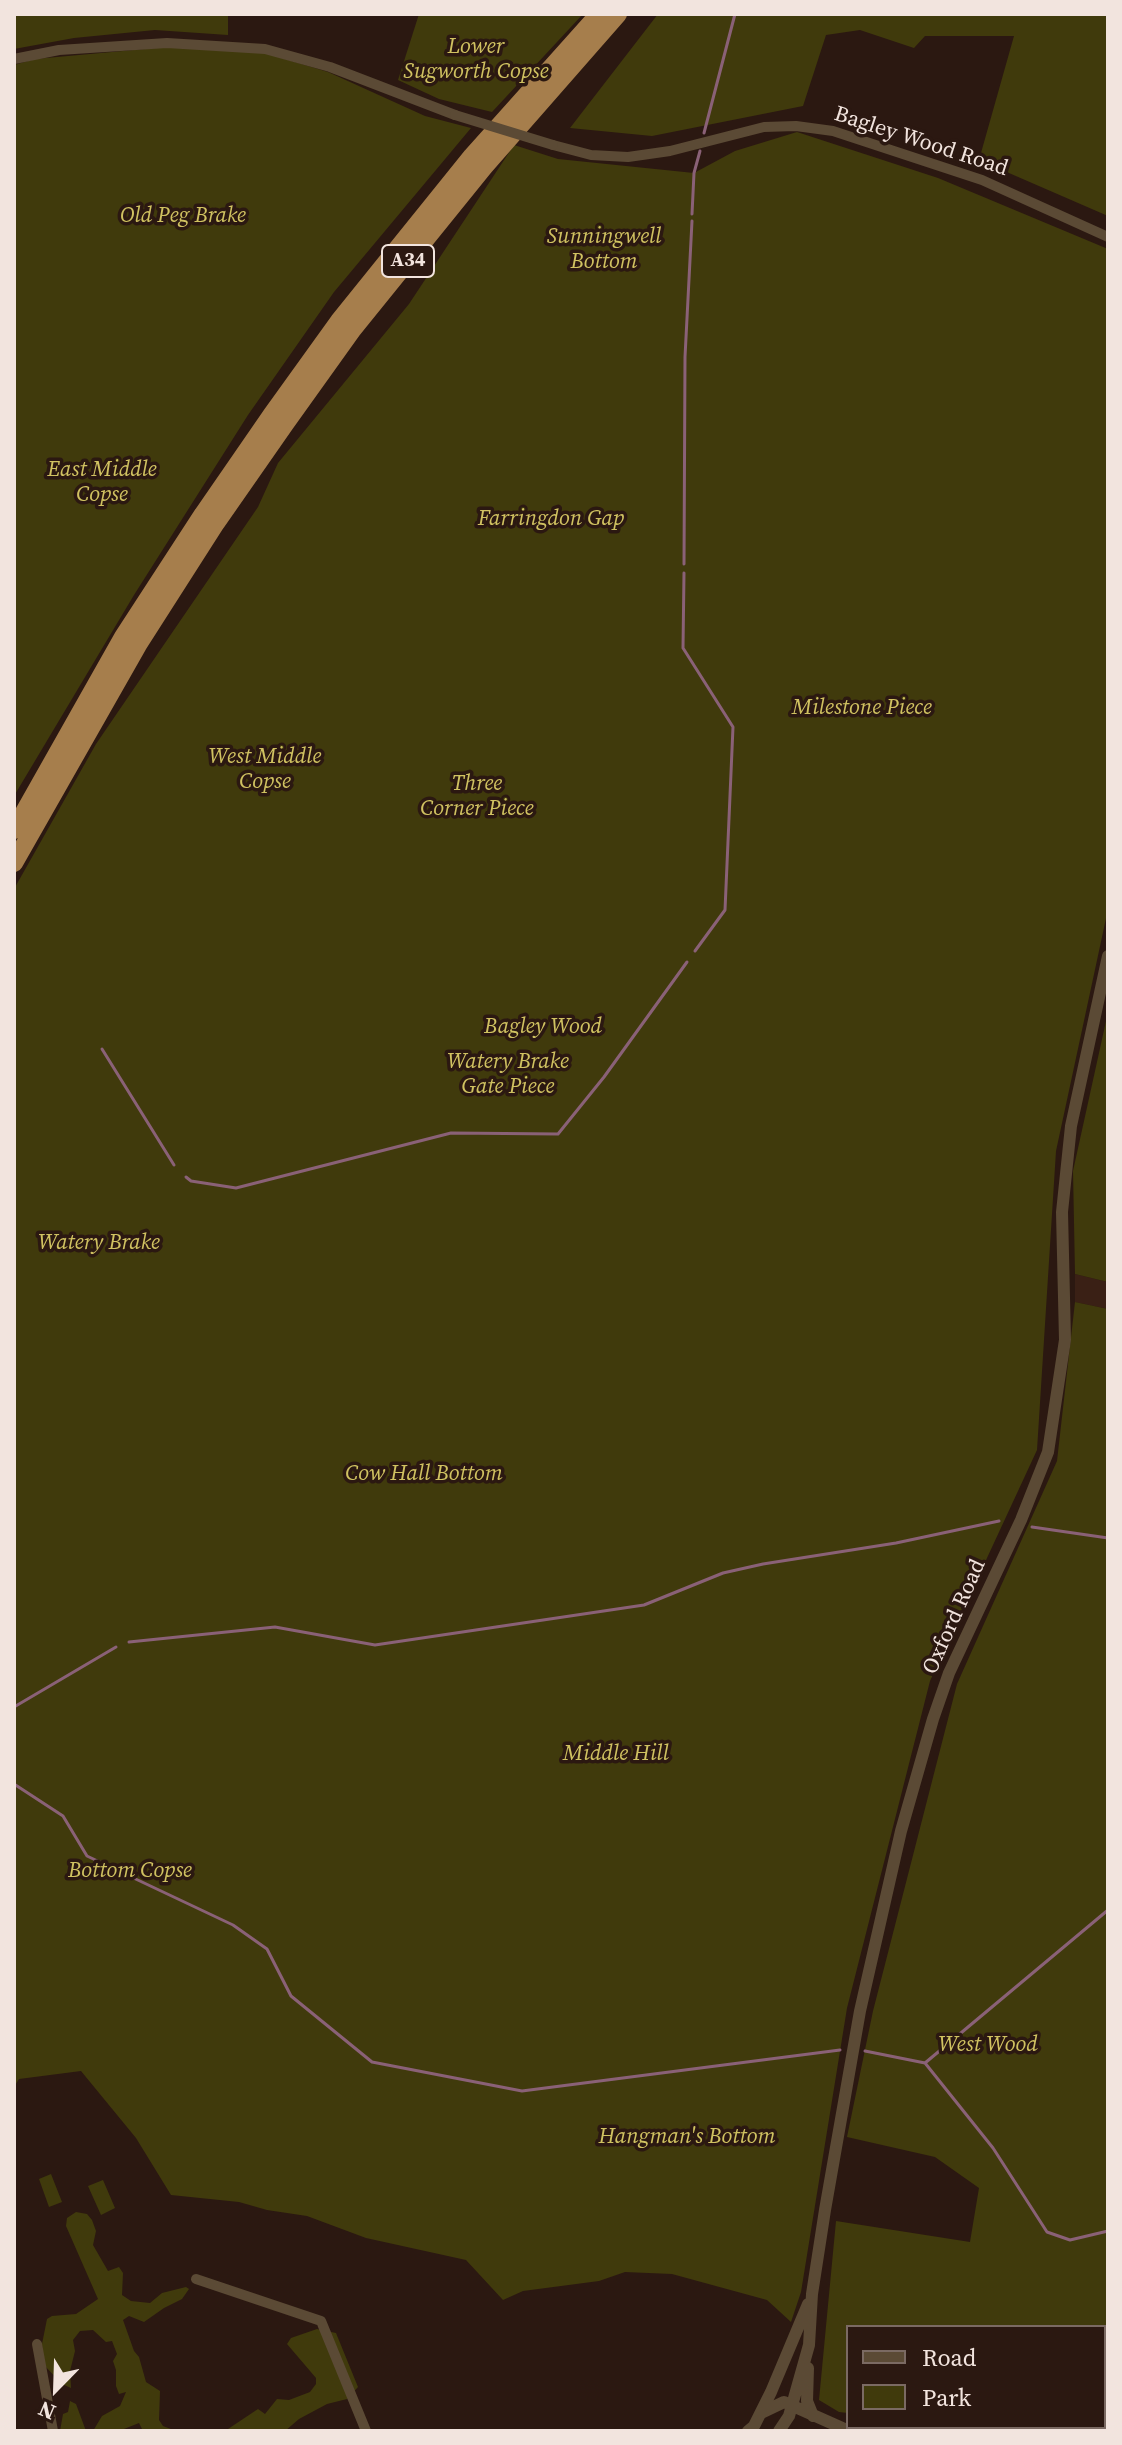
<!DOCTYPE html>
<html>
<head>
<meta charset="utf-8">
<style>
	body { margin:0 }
	#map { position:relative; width:1122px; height:2445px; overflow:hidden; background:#2b1811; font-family:"Source Serif 4",serif }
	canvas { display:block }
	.frame { position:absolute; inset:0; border:16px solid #f2e4de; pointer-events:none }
	.legend { position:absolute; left:846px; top:2325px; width:260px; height:104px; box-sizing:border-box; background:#2b1811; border:2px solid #7b6a63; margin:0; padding:10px 14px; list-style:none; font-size:24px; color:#f2e4de }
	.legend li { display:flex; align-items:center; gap:16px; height:40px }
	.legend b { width:40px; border:2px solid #7b6a63 }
	.north { position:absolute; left:16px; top:2349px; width:80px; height:80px; -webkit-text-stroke:6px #2b1811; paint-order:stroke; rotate:203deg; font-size:22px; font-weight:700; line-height:32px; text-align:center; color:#f2e4de }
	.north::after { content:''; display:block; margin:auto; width:28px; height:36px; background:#f2e4de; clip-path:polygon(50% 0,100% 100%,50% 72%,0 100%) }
</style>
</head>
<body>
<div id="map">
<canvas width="1122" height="2445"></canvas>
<div class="frame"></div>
<ul class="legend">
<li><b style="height:10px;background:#5b4a35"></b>Road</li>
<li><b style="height:22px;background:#403a0c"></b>Park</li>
</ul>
<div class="north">N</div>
</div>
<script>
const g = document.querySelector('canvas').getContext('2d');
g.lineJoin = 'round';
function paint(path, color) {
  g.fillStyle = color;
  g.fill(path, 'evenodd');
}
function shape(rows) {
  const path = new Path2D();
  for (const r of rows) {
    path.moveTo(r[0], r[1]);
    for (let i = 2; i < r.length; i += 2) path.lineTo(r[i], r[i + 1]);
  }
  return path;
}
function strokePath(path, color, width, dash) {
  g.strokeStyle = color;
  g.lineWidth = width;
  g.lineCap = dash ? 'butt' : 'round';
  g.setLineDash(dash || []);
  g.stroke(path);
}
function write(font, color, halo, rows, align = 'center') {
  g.font = font + ' "Source Serif 4",serif';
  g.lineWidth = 7;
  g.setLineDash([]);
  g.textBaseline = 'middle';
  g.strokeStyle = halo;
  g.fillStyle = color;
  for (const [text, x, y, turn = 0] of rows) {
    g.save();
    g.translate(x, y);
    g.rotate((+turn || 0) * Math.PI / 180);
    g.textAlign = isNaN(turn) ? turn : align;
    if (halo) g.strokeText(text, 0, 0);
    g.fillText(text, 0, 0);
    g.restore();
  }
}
paint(shape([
	[1075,1274,1108,1282,1108,1309,1075,1302]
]), '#3a2015');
paint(shape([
	[14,14,228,14,228,35,155,30,74,38,14,49],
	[419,14,583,14,492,112,439,99,398,80],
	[658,14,1108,14,1108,216,979,160,1014,36,925,36,914,48,860,30,826,35,803,106,652,136,570,128],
	[167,47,265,53,328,72,425,116,471,128,334,292,248,415,134,595,14,796,14,65,35,59],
	[797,132,938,178,1108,249,1108,909,1056,1151,1037,1450,930,1681,847,2008,801,2292,791,2322,767,2300,672,2274,625,2272,599,2281,523,2291,503,2300,466,2260,366,2238,307,2216,267,2210,239,2202,171,2195,136,2138,81,2071,19,2079,14,2087,14,889,96,744,258,507,278,463,409,304,514,145,558,159,694,173,735,151],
	[1108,1012,1108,1282,1075,1274,1073,1171],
	[1075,1302,1108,1309,1108,2365,1104,2366,1104,2327,848,2327,848,2413,839,2412,819,2400,836,2221,970,2242,979,2188,935,2157,847,2137,873,2011,957,1684,1057,1461],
	[51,2174,62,2202,49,2207,39,2179],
	[103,2180,115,2208,101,2215,88,2186],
	[76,2212,87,2214,92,2220,96,2231,93,2245,108,2271,119,2267,123,2273,122,2295,131,2301,150,2303,162,2293,186,2287,189,2289,182,2299,164,2308,144,2322,129,2316,123,2320,134,2351,139,2357,146,2382,160,2391,159,2420,163,2426,176,2431,143,2431,139,2423,119,2431,93,2431,102,2416,120,2406,126,2392,119,2394,116,2386,116,2370,113,2361,117,2354,112,2341,106,2342,93,2330,80,2331,73,2340,75,2351,70,2371,71,2388,62,2384,43,2364,42,2344,47,2319,52,2316,76,2314,98,2299,66,2226,67,2218],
	[317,2329,336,2333,358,2387,347,2399,327,2404,299,2419,285,2431,209,2431,228,2429,258,2409,265,2414,277,2399,289,2400,310,2392,316,2384,316,2378,287,2344,291,2338],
	[70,2401,76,2404,86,2431,60,2431,63,2414,68,2412]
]), '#403a0c');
strokePath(shape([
	[704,133,735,14],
	[692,214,694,173,700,151],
	[684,564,685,357,692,221],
	[684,573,683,648,733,727,725,910,695,951],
	[102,1049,174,1165],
	[186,1177,191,1181,236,1188,451,1133,558,1134,604,1077,687,962],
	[1032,1527,1108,1538],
	[129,1642,275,1627,375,1645,644,1605,723,1573,763,1564,896,1543,999,1521],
	[14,1707,116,1647],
	[14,1784,63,1816,87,1856,233,1925,267,1949,291,1996,372,2062,522,2091,840,2050],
	[865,2051,925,2063,1108,1910],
	[925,2063,993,2148,1047,2232,1070,2240,1108,2231]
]), '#8a6177', 3);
strokePath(shape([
	[14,59,59,50,167,43,265,49,330,67,455,115],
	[553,145,591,155,628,157,670,151,764,127,796,126,833,131,982,180,1108,237],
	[196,2279,321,2321,366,2431],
	[37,2344,53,2431]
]), '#5b4a35', 10);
strokePath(shape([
	[808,2368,807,2401,813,2416],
	[1104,2383,1108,2382],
	[761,2413,784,2402,849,2431],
	[748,2431,754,2426,771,2392,808,2304],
	[779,2431,789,2416,809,2345,812,2294,825,2210,860,2011,901,1831,933,1719,949,1673,1021,1520,1048,1452,1065,1340,1062,1212,1071,1126,1108,956],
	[869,2431,892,2427]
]), '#5b4a35', 12);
strokePath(shape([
	[14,830,123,637,203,514,272,414,339,321,472,156,599,14],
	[14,863,138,645,216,523,285,424,353,329,484,167,618,14]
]), '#a67e4c', 18);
strokePath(shape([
	[455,115,553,145]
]), '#5b4a35', 10);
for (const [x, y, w] of [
	[408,261,52]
]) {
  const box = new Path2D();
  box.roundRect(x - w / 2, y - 16, w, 32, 6);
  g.fillStyle = '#2b1811';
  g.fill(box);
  strokePath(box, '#f2e4de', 2);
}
write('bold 20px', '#f2e4de', null, [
	["A34",408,261]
]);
write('italic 22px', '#d0c261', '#2b1811', [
	["Lower",476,47],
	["Sugworth Copse",476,72],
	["Old Peg Brake",183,216],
	["Sunningwell",604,237],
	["Bottom",604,262],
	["East Middle",102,470],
	["Copse",102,495],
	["Farringdon Gap",551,519],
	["Milestone Piece",862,708],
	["West Middle",265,757],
	["Copse",265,782],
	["Three",477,784],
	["Corner Piece",477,809],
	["Bagley Wood",543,1027],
	["Watery Brake",508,1062],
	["Gate Piece",508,1087],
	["Watery Brake",99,1243],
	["Cow Hall Bottom",424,1474],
	["Middle Hill",616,1754],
	["Bottom Copse",130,1871],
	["West Wood",988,2045],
	["Hangman's Bottom",687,2137]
]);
write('22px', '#f2e4de', '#2b1811', [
	["Bagley Wood Road",921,142,18],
	["Oxford Road",955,1617,-66]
]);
</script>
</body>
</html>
